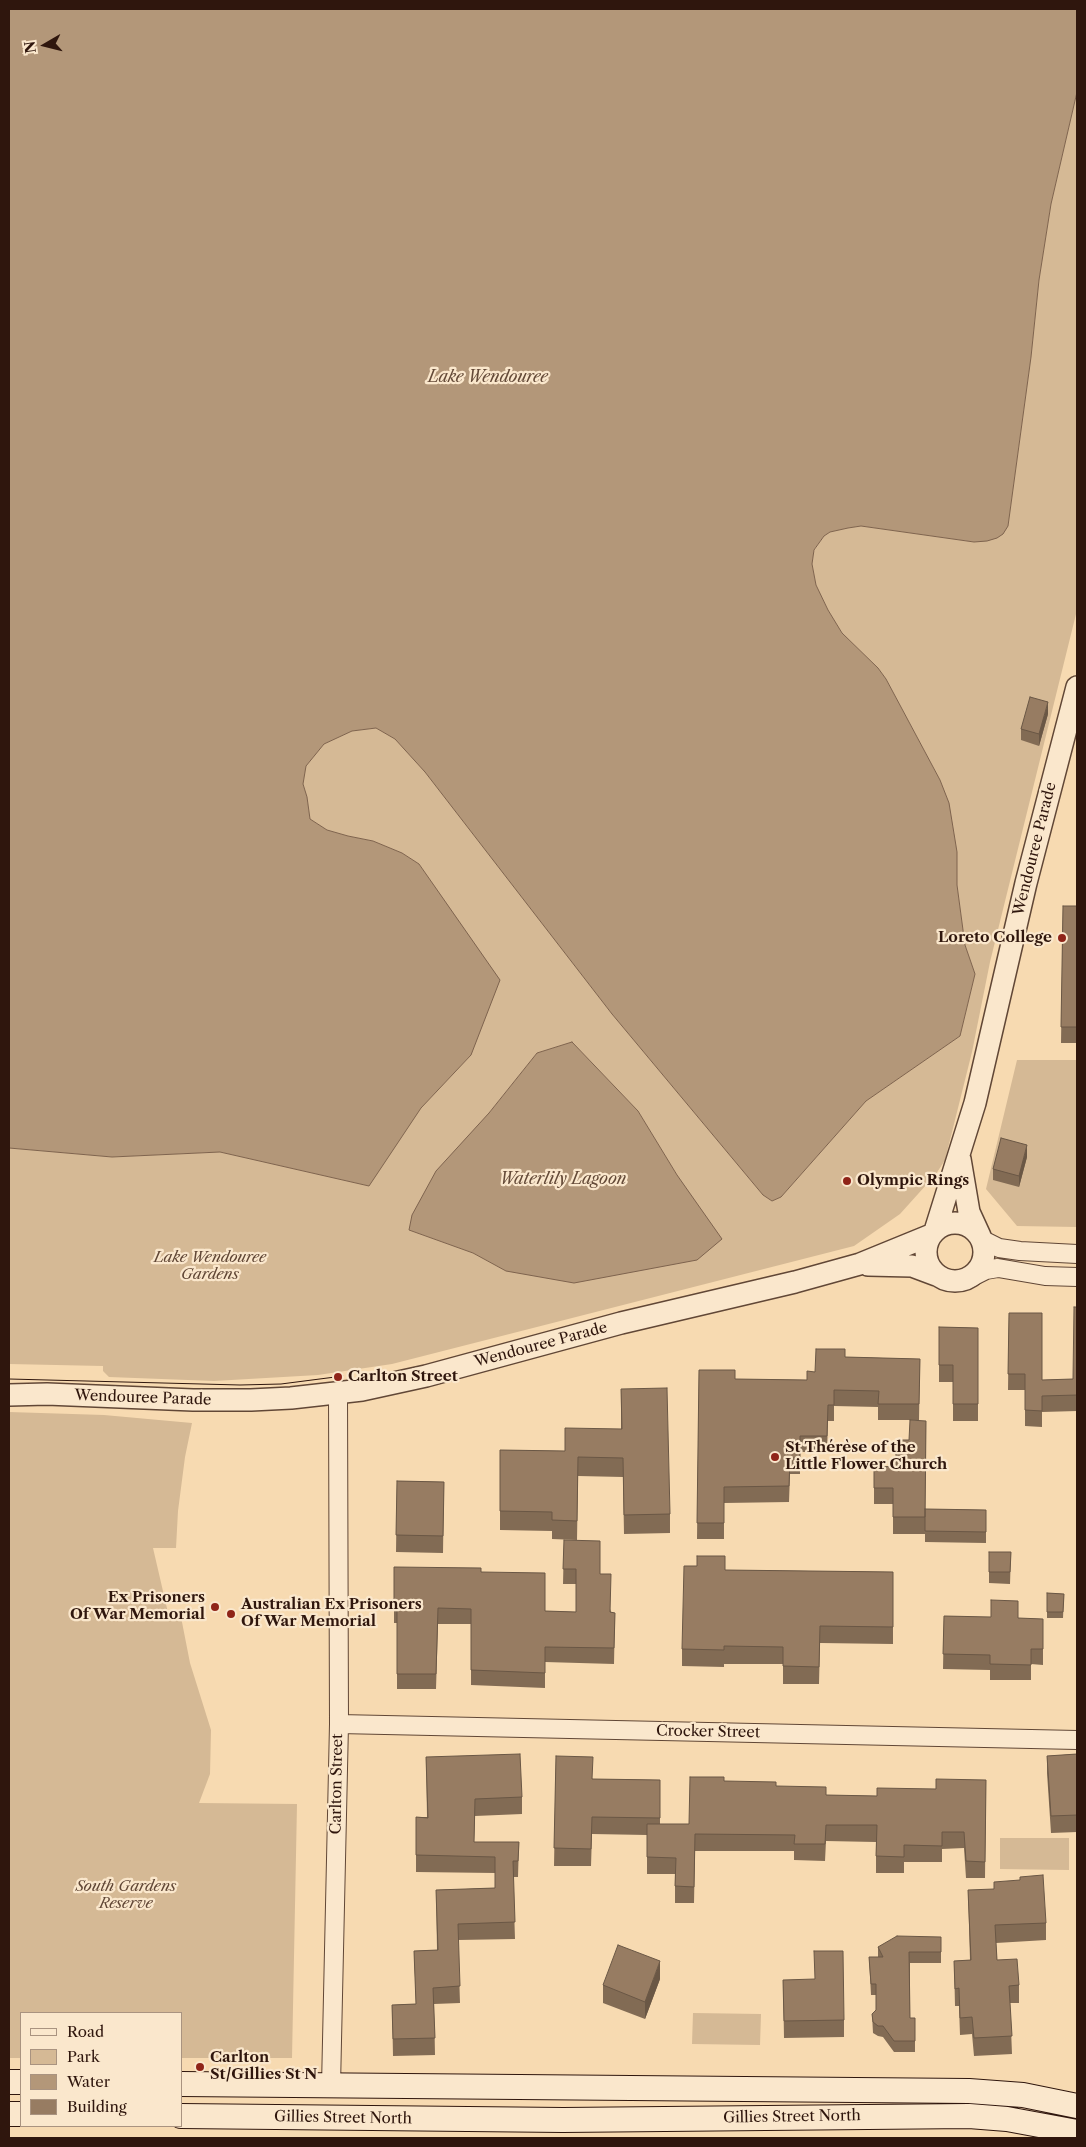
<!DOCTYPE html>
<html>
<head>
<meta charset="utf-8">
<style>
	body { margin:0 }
	#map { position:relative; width:1086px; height:2147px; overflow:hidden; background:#f7dab1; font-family:"Libre Caslon Text",serif }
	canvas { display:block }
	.frame { position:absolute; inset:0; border:10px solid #2f160d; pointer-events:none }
	.legend { position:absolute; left:20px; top:2012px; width:162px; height:115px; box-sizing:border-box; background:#fae7cc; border:1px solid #a99380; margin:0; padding:6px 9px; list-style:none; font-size:15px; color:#2f160d }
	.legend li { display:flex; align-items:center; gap:10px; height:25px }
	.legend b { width:25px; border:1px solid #a99380 }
	.north { position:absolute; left:20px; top:20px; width:50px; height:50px; -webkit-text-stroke:4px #fae7cc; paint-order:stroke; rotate:262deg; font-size:14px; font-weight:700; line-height:20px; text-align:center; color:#2f160d }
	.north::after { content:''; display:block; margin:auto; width:18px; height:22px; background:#2f160d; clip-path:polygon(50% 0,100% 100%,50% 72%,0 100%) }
</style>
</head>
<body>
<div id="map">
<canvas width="1086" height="2147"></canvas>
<div class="frame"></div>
<ul class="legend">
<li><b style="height:6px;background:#fae7cc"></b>Road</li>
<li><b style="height:14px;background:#d5b995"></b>Park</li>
<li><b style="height:14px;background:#b39779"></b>Water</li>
<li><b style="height:14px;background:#977c62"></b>Building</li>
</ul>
<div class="north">N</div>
</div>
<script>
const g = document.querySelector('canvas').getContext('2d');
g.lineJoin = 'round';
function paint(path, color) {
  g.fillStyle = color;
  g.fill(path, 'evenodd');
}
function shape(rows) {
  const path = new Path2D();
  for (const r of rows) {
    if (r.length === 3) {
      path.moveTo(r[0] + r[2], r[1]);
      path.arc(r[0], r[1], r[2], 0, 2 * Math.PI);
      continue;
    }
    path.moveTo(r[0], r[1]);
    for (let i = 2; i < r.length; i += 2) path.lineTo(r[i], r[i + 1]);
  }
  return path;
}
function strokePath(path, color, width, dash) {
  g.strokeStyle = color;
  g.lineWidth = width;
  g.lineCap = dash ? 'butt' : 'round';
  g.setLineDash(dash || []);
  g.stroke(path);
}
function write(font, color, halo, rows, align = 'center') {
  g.font = font + ' "Libre Caslon Text",serif';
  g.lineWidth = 4.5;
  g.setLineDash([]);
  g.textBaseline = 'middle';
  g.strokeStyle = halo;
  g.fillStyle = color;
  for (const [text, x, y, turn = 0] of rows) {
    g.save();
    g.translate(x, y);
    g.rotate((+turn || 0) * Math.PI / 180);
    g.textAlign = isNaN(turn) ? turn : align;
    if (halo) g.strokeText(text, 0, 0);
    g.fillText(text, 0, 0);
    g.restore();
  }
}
paint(shape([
	[1077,92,1077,610,990,962,972,1052,945,1160,936,1174,900,1214,854,1246,392,1364,318,1375,214,1381,109,1377,103,1371,103,1366,9,1364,9,1148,112,1157,220,1152,369,1186,421,1108,471,1055,447,905,419,864,402,853,373,841,348,836,327,830,310,819,307,797,303,784,306,766,324,744,352,731,376,728,395,739,425,772,612,1014,763,1195,772,1201,781,1197,866,1101,960,1036,975,974,965,945,957,885,957,852,948,803,940,780,886,679,878,668,842,633,828,610,816,585,812,564,814,551,824,536,830,532,848,528,861,526,974,542,1008,526,1031,357,1039,280,1051,204],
	[572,1042,638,1111,677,1175,506,1271,473,1253,409,1230,489,1113,537,1053],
	[1017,1060,1077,1060,1077,1227,1017,1226,986,1189],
	[9,1412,104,1415,192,1423,185,1457,178,1511,176,1548,153,1548,169,1617,181,1617,190,1663,211,1730,210,1774,199,1803,297,1804,292,2058,181,2058,181,2013,21,2013,21,2058,9,2058],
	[1000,1838,1069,1838,1069,1870,1000,1869],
	[693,2013,761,2014,760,2045,692,2044]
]), '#d5b995');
const water = shape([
	[9,9,1077,9,1077,92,1051,204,1039,280,1031,357,1008,526,1003,534,997,538,987,541,974,542,861,526,848,528,830,532,824,536,814,550,812,564,816,585,828,610,842,633,878,668,886,679,940,780,949,803,957,852,957,885,965,945,975,974,960,1036,866,1101,781,1197,772,1201,763,1195,612,1014,425,772,395,739,376,728,352,731,324,744,306,766,303,784,307,797,310,819,327,830,348,836,373,841,402,853,419,864,500,980,471,1055,421,1108,369,1186,220,1152,112,1157,9,1148,9,9],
	[572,1042,638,1111,677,1175,722,1239,697,1260,574,1283,506,1271,473,1253,409,1230,412,1215,436,1171,489,1113,537,1053,572,1042]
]);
paint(water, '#b39779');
strokePath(water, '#7e634e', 1);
const minor = shape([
	[981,1239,999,1248,1020,1251,1077,1254],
	[968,1279,986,1270,998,1268,1045,1276,1077,1277],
	[339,1724,1077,1740],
	[331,2086,339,1724,338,1393]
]);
const tertiary = shape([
	[960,1159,969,1212,980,1236],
	[955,1252,29],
	[935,1231,975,1103,1026,883,1077,687],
	[868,1265,912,1266,936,1275],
	[9,1395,47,1394,193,1400,251,1400,291,1398,362,1390,426,1376,621,1323,795,1282,860,1264,931,1235]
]);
const secondary = shape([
	[9,2082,21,2082],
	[181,2084,969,2091,1023,2095,1077,2106],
	[9,2114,21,2114],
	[181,2116,563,2120,969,2116,1007,2119,1077,2132]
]);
strokePath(minor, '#614736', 20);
strokePath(tertiary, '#614736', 24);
strokePath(secondary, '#2f160d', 26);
strokePath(minor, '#fae7cc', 18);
strokePath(tertiary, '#fae7cc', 21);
strokePath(secondary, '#fae7cc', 24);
strokePath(shape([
	[9,1379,240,1385,281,1384,343,1376]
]), '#2f160d', 1);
paint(shape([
	[1048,714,1039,746,1021,740,1021,729],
	[1063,906,1077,906,1077,1043,1061,1043],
	[1027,1157,1019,1187,993,1180,993,1169],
	[1077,1307,1077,1411,1042,1412,1042,1427,1025,1426,1025,1390,1008,1390,1009,1313,1042,1380,1073,1379],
	[939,1327,978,1328,978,1421,953,1421,953,1382,939,1382],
	[845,1357,920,1359,919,1420,878,1420,878,1407,834,1406,834,1421,828,1421,827,1452,800,1452,800,1474,790,1474,789,1502,724,1503,724,1539,697,1539,699,1370,735,1379,807,1380,815,1372],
	[621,1389,670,1514,670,1533,624,1534,623,1477,578,1476,577,1540,552,1539,552,1531,500,1530,500,1450,565,1451,621,1429],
	[926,1421,925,1534,893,1534,893,1504,874,1504,874,1466,896,1467,909,1440],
	[397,1481,444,1482,443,1553,396,1552],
	[925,1509,986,1510,986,1543,925,1542],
	[564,1540,600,1574,611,1612,615,1613,614,1664,545,1662,545,1688,471,1685,471,1624,438,1624,436,1689,397,1689,397,1623,394,1623,394,1567,481,1572,545,1611,576,1612,576,1584,563,1584],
	[989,1552,1011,1552,1010,1584,989,1583],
	[725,1570,893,1572,893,1644,820,1643,819,1684,783,1684,783,1664,724,1664,724,1667,682,1666,682,1649],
	[1047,1593,1064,1594,1063,1618,1047,1618],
	[944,1616,1043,1619,1043,1665,1031,1664,1031,1680,990,1680,990,1670,943,1669],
	[1077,1754,1077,1832,1051,1833,1047,1773,1047,1756],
	[556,1756,593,1779,660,1780,660,1824,689,1824,724,1781,776,1786,826,1795,877,1796,936,1789,986,1780,985,1878,966,1878,964,1848,942,1849,942,1862,904,1862,904,1873,876,1873,876,1842,826,1841,825,1861,794,1860,794,1851,695,1851,694,1903,675,1903,675,1874,647,1874,647,1835,592,1834,591,1866,554,1866],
	[426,1757,522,1797,522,1814,475,1816,474,1842,519,1842,518,1877,513,1877,515,1939,458,1940,460,2003,434,2004,435,2055,393,2056,392,2005,416,2004,414,1951,437,1950,436,1890,495,1888,495,1873,416,1872,416,1817,427,1817],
	[968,1890,1046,1923,1046,1940,996,1943,997,1960,1019,1985,1019,2003,1010,2003,1012,2054,974,2056,972,2034,960,2035,959,2006,955,2006,954,1961,970,1960],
	[941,1937,941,1963,910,1963,910,2018,915,2018,915,2052,894,2052,883,2037,878,2036,873,2033,872,2014,876,2010,876,1995,871,1995,869,1957,878,1957,878,1947],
	[660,1979,645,2019,603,2003,603,1985],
	[783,1980,844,2020,844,2037,784,2038]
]), '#826b54');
paint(shape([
	[1048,702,1048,714,1039,746,1039,734],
	[1027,1145,1027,1157,1019,1187,1019,1176],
	[660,1961,660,1979,645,2019,645,2002]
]), '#6a5745');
const building = shape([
	[1030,697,1048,702,1039,734,1021,729,1030,697],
	[1063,906,1077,906,1077,1027,1061,1027,1063,906],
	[1001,1138,1027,1145,1019,1176,993,1169,1001,1138],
	[1074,1307,1077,1307,1077,1395,1042,1396,1042,1411,1025,1410,1025,1374,1008,1374,1009,1313,1042,1313,1042,1380,1073,1379,1074,1307],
	[939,1327,978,1328,978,1404,953,1404,953,1365,939,1365,939,1327],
	[816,1349,845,1349,845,1357,920,1359,919,1404,878,1404,879,1391,834,1390,834,1405,828,1405,827,1436,800,1436,800,1458,790,1458,789,1486,724,1487,724,1523,697,1523,699,1370,735,1370,735,1379,807,1380,807,1371,815,1372,816,1349],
	[667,1388,670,1514,624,1515,623,1458,578,1457,577,1521,552,1520,552,1512,500,1511,500,1450,565,1451,565,1428,622,1429,621,1389,667,1388],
	[910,1420,926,1421,925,1517,893,1517,893,1488,874,1488,874,1466,896,1467,896,1440,909,1440,910,1420],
	[397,1481,444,1482,443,1536,396,1535,397,1481],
	[925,1509,986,1510,986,1532,925,1531,925,1509],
	[564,1540,600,1541,600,1574,611,1574,610,1612,615,1613,614,1648,545,1647,545,1673,471,1670,471,1609,438,1608,436,1674,397,1674,397,1608,394,1608,394,1567,481,1568,481,1572,545,1573,545,1611,576,1612,576,1569,563,1569,564,1540],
	[989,1552,1011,1552,1010,1572,989,1572,989,1552],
	[697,1556,725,1556,725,1570,893,1572,893,1627,820,1626,819,1667,783,1666,783,1647,724,1646,724,1650,682,1649,684,1566,697,1566,697,1556],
	[1047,1593,1064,1594,1063,1612,1047,1612,1047,1593],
	[991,1600,1018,1601,1018,1618,1043,1619,1043,1649,1031,1649,1031,1665,990,1664,990,1655,943,1654,944,1616,991,1617,991,1600],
	[520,1754,522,1797,475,1799,474,1842,519,1842,518,1861,513,1861,515,1922,458,1924,460,1986,433,1988,435,2038,393,2039,392,2005,416,2004,414,1951,438,1950,436,1890,495,1888,495,1857,416,1855,416,1817,428,1818,426,1757,520,1754],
	[1077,1754,1077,1815,1051,1816,1047,1756,1077,1754],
	[556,1756,593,1757,592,1779,660,1780,660,1818,592,1817,591,1849,554,1848,556,1756],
	[690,1777,724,1777,724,1781,776,1782,776,1786,826,1787,826,1795,877,1796,877,1788,936,1789,936,1779,986,1780,985,1862,966,1861,964,1832,942,1832,942,1846,904,1845,904,1857,876,1856,877,1825,826,1825,825,1844,794,1844,795,1835,695,1834,694,1887,675,1886,676,1858,647,1857,647,1824,689,1824,690,1777],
	[1043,1875,1046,1923,995,1925,997,1960,1017,1959,1019,1985,1009,1986,1012,2036,974,2038,972,2017,960,2018,959,1988,955,1989,954,1961,971,1960,968,1890,994,1889,994,1882,1020,1880,1020,1877,1043,1875],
	[897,1936,941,1937,941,1952,909,1952,910,2018,915,2018,915,2041,894,2041,883,2026,878,2026,873,2022,872,2014,876,2010,876,1984,871,1984,869,1957,883,1957,878,1947,897,1936],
	[618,1945,660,1961,645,2002,603,1985,618,1945],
	[814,1951,843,1951,844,2020,784,2021,783,1980,815,1979,814,1951]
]);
paint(building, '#977c62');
strokePath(building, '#6a5745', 1);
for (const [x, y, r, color] of [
	[1062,938,5,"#8f2418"],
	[847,1181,5,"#8f2418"],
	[338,1377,5,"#8f2418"],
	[775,1457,5,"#8f2418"],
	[215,1607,5,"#8f2418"],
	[231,1614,5,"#8f2418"],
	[200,2067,5,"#8f2418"]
]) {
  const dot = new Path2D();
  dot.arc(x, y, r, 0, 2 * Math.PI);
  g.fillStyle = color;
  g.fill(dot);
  strokePath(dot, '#fae7cc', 2);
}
write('15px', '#2f160d', '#fae7cc', [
	["Wendouree Parade",1035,849,-76],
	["Wendouree Parade",541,1345,-15],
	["Wendouree Parade",143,1398,2],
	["Crocker Street",708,1732,1],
	["Carlton Street",337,1784,-89],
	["Gillies Street North",792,2117,-1],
	["Gillies Street North",343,2118,1]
]);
write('bold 15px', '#2f160d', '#fae7cc', [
	["Loreto College",1052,938,"right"],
	["Olympic Rings",857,1181],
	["Carlton Street",348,1377],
	["St Thérèse of the",785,1448],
	["Little Flower Church",785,1465],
	["Ex Prisoners",205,1598,"right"],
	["Of War Memorial",205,1615,"right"],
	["Australian Ex Prisoners",241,1605],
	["Of War Memorial",241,1622],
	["Carlton",210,2058],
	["St/Gillies St N",210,2075]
], 'left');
write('italic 15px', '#614736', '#fae7cc', [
	["Lake Wendouree",210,1258],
	["Gardens",210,1275],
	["South Gardens",126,1887],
	["Reserve",126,1904]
]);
write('italic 16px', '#644a38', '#fae7cc', [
	["Lake Wendouree",488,377],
	["Waterlily Lagoon",563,1179]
]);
</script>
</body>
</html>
